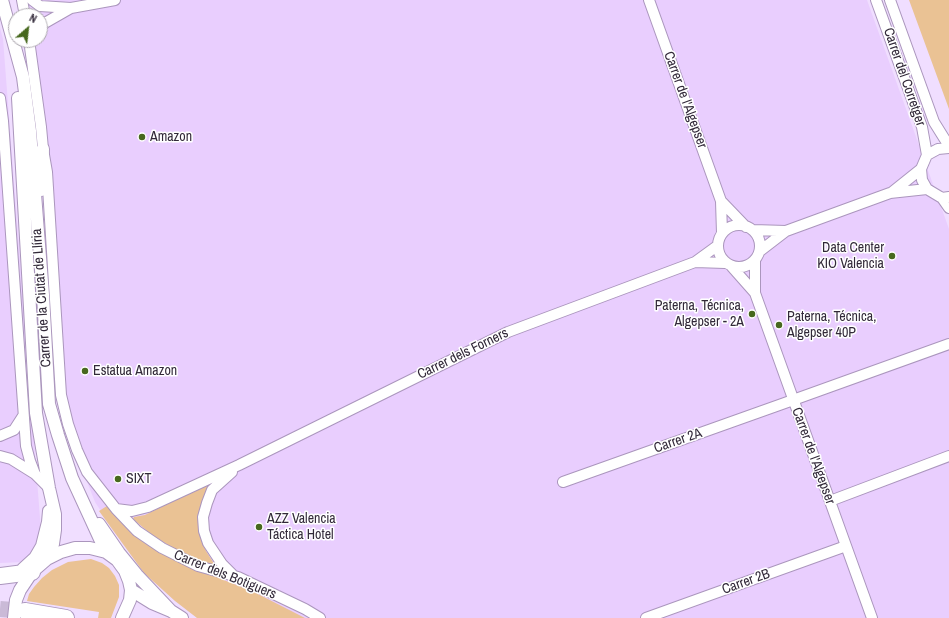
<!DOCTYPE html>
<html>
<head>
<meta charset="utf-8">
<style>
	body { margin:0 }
	#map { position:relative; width:949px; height:618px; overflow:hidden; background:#f0deff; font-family:"Archivo Narrow",sans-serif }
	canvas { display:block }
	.north { position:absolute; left:8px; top:8px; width:40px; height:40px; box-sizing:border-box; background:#fff; border:1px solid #ada9b0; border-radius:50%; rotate:28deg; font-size:11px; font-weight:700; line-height:16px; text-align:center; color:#322939 }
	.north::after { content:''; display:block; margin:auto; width:14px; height:18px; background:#47681e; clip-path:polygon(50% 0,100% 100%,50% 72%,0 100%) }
</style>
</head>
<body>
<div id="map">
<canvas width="949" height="618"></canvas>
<div class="north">N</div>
</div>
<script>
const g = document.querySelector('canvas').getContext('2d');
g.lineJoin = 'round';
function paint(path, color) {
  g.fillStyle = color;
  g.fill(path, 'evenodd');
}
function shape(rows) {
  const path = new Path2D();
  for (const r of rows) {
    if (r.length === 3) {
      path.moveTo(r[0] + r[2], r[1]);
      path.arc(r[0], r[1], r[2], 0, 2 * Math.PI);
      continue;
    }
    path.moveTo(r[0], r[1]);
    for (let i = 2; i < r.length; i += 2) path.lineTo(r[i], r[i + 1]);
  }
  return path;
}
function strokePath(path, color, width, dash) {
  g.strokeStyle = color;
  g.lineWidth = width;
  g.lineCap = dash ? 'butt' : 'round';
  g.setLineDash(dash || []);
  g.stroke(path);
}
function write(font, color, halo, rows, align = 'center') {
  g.font = font + ' "Archivo Narrow",sans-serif';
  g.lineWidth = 3;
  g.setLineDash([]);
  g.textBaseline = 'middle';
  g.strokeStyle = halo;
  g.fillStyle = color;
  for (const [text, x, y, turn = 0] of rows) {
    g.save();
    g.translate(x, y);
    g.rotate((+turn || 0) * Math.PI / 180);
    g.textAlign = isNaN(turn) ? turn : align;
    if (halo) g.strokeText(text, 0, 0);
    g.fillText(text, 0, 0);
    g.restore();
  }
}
paint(shape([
	[16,0,867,0,949,229,949,618,279,618,110,525,95,502,61,416,38,128,25,40,40,40,40,16,21,16],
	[0,28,3,39,42,544,23,562,0,563]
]), '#e9cefe');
paint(shape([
	[909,0,949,0,949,109],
	[209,483,211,485,199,525,201,539,206,551,215,565,213,566,183,554,152,535,133,519,134,517,145,515],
	[107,506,120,520,186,565,254,592,305,618,197,618,175,601,144,573,99,511],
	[91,559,102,563,109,568,115,576,119,585,119,597,111,618,98,618,99,612,27,601,29,594,34,587,42,578,52,570,68,562]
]), '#eac294');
strokePath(shape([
	[0,609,25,611]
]), '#cabad7', 16, [16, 8]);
const minor = shape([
	[22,0,25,16],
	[32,0,40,6,71,8,115,0],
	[649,0,721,201,722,233],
	[876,0,922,127,927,155],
	[890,0,934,122,949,146],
	[40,29,43,24,71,8],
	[29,40,41,127,43,149,47,172,61,395,68,424,77,450,87,472,116,509,137,531,162,548,198,566,238,577,305,609,320,618],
	[0,98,3,121,26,446,30,461,35,474,49,488],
	[949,148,938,149,927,155,921,169,922,180,927,189,942,198,949,197],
	[891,193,921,169],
	[942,198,949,208],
	[721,201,746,227],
	[739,246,21],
	[753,230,786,231],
	[760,251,786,231,890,193,927,189],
	[755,260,755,293,872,618],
	[695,262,725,263],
	[732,267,755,293],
	[0,436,14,430,23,416],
	[0,456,11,459,35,474],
	[232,472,212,490,207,503,203,517,204,531,208,543,222,564,232,574],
	[563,482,782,404,949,344],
	[830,501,949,456],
	[116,509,132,511,148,507,239,465,508,332,695,262,717,246],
	[646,618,846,546]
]);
const tertiary = shape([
	[2,0,23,77,30,131,43,295,49,404,58,435,72,478,106,552],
	[18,98,36,413,49,488,55,514,55,530,53,544,47,559],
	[41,190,43,149],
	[99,524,119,553,137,575,171,611],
	[23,569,35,558,42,546,48,522,49,511],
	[131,590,152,603,171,611,182,618],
	[14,618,16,600,20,590,32,572,47,559,61,552,75,548,90,548,106,552,117,560,125,571,129,581,131,590,130,600,122,618]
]);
const primary = shape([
	[0,576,32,572],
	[25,611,66,618]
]);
strokePath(minor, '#ab96bd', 12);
strokePath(tertiary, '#ab96bd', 14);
strokePath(primary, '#ab96bd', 18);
strokePath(minor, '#fff', 10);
strokePath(tertiary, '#fff', 12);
strokePath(primary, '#fff', 16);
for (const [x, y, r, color] of [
	[142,137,4,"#47681e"],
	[892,256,4,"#47681e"],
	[752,314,4,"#47681e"],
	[779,325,4,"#47681e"],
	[85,371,4,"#47681e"],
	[118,479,4,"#47681e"],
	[259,527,4,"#47681e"]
]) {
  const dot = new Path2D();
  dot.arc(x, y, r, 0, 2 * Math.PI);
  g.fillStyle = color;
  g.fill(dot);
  strokePath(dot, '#fff', 1.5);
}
write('14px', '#322939', '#fff', [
	["Carrer del Corretger",904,77,71],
	["Carrer de l'Algepser",685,100,70],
	["Carrer de la Ciutat de Llíria",42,298,-94],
	["Carrer dels Forners",463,354,-26],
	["Carrer 2A",678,441,-19],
	["Carrer de l'Algepser",813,456,70],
	["Carrer dels Botiguers",225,575,22],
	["Carrer 2B",746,582,-20]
]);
write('14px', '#322939', '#fff', [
	["Amazon",150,137],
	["Data Center",884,248,"right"],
	["KIO Valencia",884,264,"right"],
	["Paterna, Técnica,",744,306,"right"],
	["Algepser - 2A",744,322,"right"],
	["Paterna, Técnica,",787,317],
	["Algepser 40P",787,333],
	["Estatua Amazon",93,371],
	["SIXT",126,479],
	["AZZ Valencia",267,519],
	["Táctica Hotel",267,535]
], 'left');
</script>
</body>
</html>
